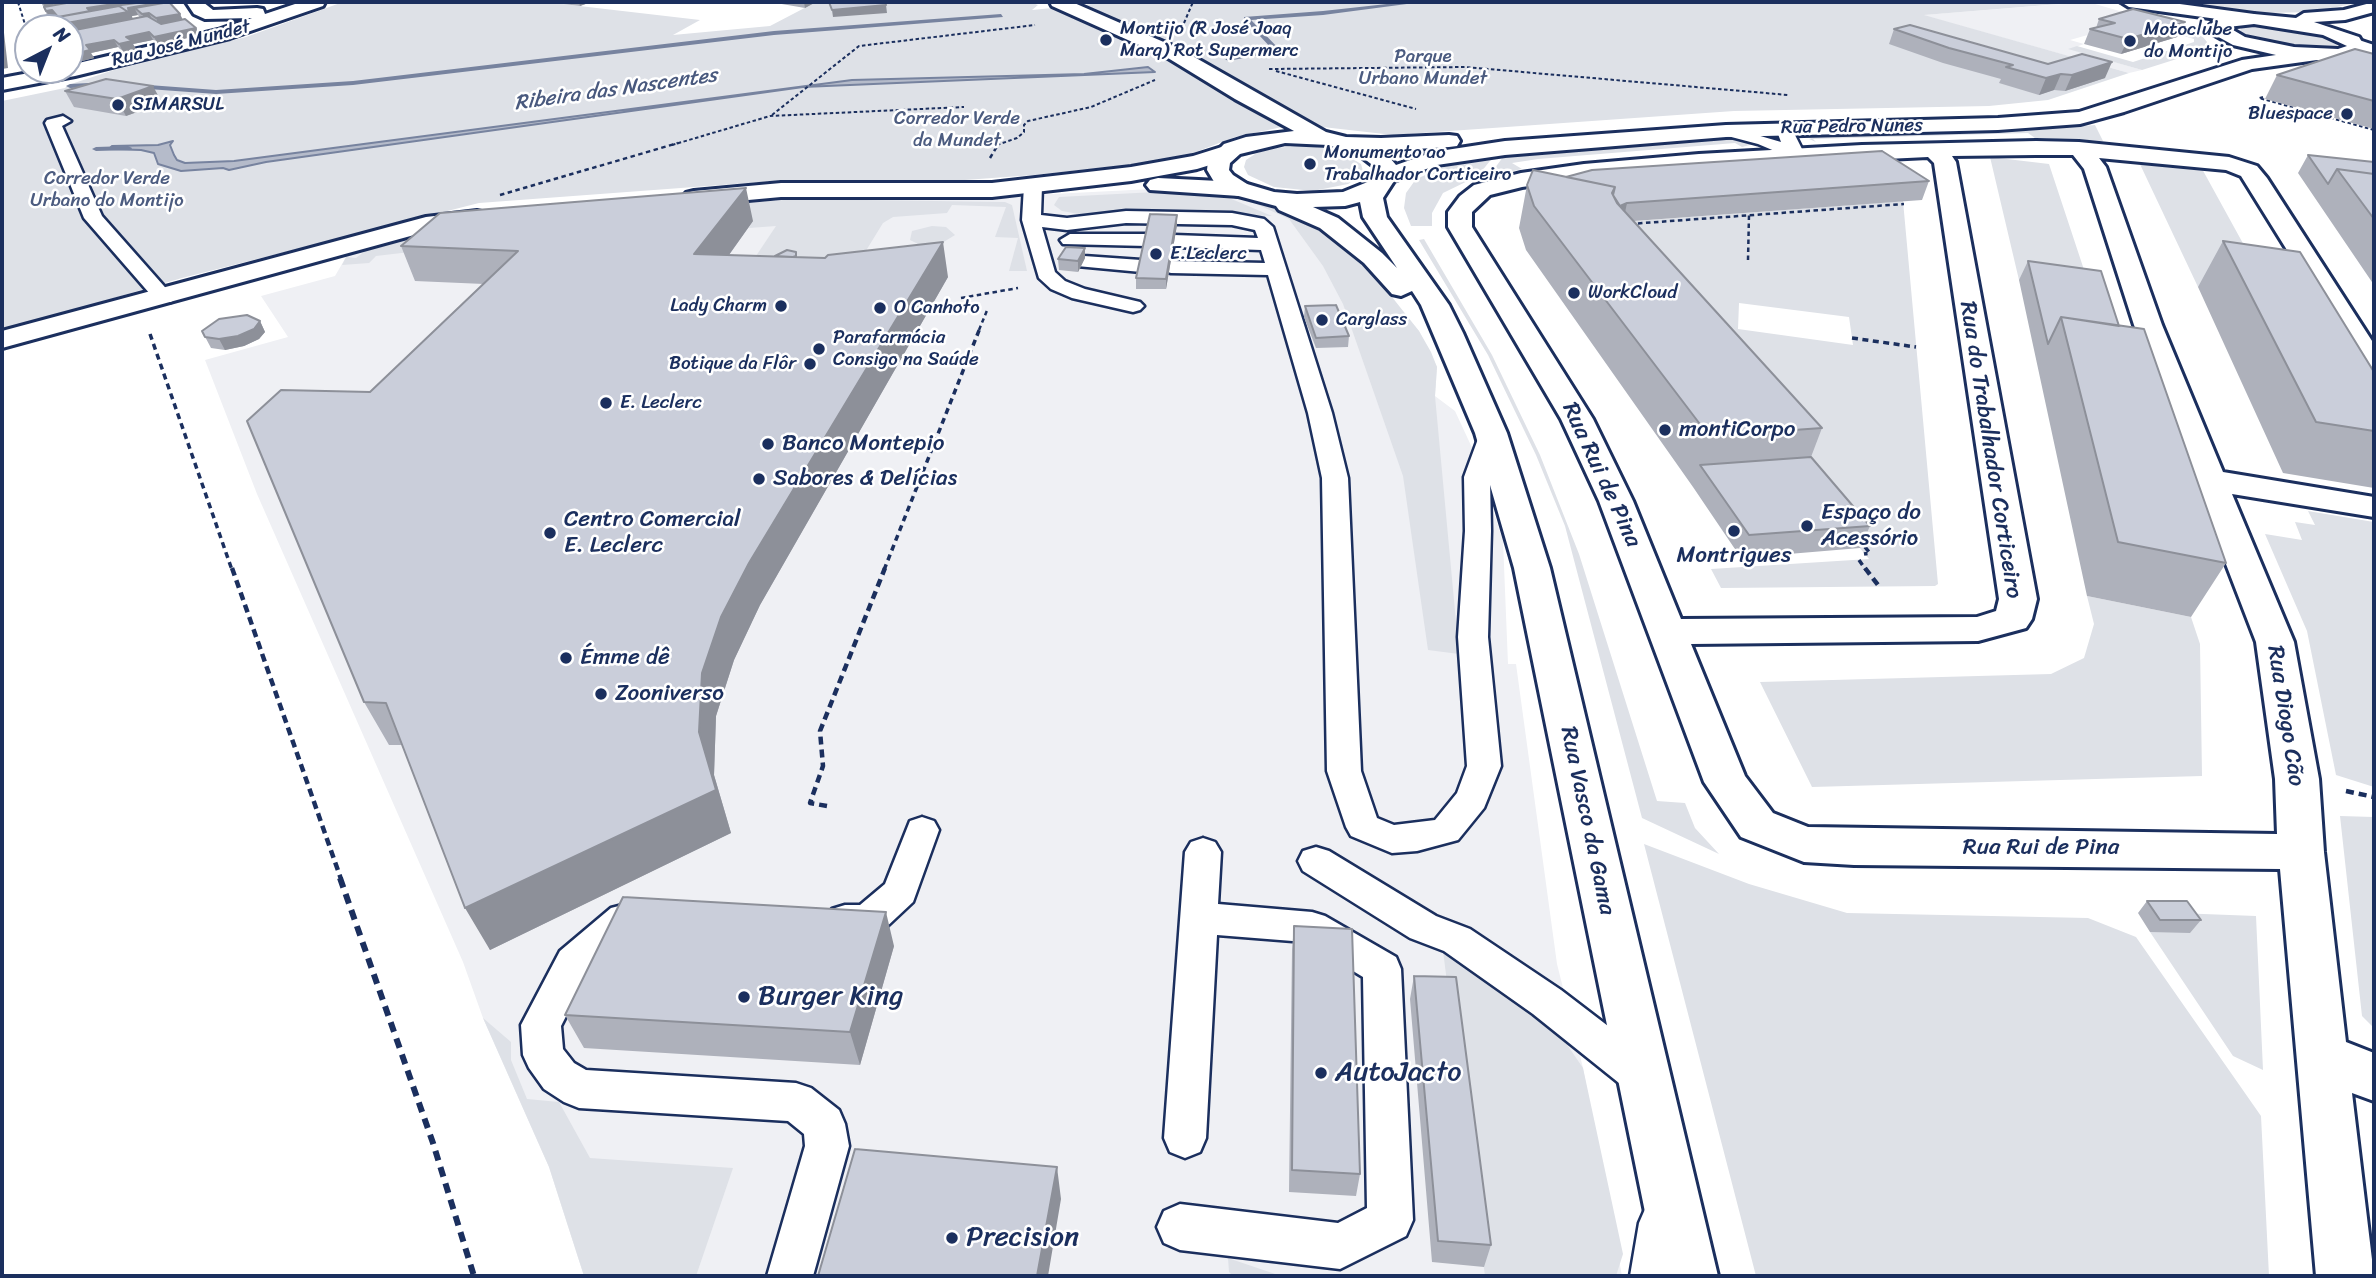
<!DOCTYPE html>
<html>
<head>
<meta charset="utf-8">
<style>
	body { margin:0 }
	#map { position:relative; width:2376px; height:1278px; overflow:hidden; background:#fff; font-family:Sriracha,sans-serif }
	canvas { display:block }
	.frame { position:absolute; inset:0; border:4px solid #1b2f5e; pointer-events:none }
	.north { position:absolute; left:14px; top:14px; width:70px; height:70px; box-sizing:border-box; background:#fff; border:2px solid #a4acbf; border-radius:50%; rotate:42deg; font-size:19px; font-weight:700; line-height:28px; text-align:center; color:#1b2f5e }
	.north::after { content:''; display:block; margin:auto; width:24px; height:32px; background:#1b2f5e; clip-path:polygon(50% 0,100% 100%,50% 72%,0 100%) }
</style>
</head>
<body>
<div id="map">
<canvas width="2376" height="1278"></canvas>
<div class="frame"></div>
<div class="north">N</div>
</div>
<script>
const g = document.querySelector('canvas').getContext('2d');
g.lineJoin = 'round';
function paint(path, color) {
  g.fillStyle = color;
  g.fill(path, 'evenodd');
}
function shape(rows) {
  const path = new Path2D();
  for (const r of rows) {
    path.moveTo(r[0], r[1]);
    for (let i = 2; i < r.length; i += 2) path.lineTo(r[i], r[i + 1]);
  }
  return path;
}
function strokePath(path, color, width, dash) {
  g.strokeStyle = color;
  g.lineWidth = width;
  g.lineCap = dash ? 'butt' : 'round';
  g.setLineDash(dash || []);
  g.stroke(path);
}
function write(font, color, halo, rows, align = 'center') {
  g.font = font + ' Sriracha,sans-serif';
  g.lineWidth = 5;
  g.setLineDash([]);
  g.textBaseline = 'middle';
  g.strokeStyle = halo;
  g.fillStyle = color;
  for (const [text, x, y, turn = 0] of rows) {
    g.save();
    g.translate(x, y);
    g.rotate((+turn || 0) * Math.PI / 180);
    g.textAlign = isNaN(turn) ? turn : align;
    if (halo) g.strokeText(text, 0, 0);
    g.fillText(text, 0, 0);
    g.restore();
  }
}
paint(shape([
	[2088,2,2193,32,2181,35,2130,23,2070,40,2084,44,2070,49,2142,70,2129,73,1922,15],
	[1171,188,1223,192,1291,211,1353,255,1419,331,1437,367,1435,396,1455,411,1474,452,1503,541,1508,664,1516,664,1557,964,1583,1068,1622,1276,584,1276,549,1167,483,1018,463,962,257,494,205,360,288,337,261,296,335,276,346,257,364,248,415,233,468,223,815,198,935,200]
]), '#eff0f4');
paint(shape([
	[343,2,522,4,545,2,700,20,673,35,770,26,816,2,1030,2,1038,5,1032,10,1103,3,1093,2,2084,2,1924,15,2129,73,2048,100,1989,106,1734,111,1393,135,1314,126,1282,127,1235,137,1188,155,1155,162,1034,175,951,181,775,181,479,203,182,278,2,331,2,101,65,88,68,85,114,70,246,37],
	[2156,2,2360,2,2314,12,2267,13],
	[2259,24,2320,33,2337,41,2339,45,2327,49,2299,49,2254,40,2240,31,2241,28],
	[2193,32,2203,37,2207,42,2202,51,2142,70,2068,49,2077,46,2133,62,2194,42,2194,39,2181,35],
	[2095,125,2103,141,2035,138,2028,133,1813,139,1816,142,1809,139,1819,135,2023,131],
	[1735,138,1754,144,1742,147,1735,143,1538,159,1512,163,1522,169,1489,176,1503,157],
	[1304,145,1340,151,1361,164,1363,171,1359,178,1348,184,1313,191,1274,187,1248,175,1244,167,1246,160,1255,154,1268,149],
	[1493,157,1478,176,1443,193,1432,213,1432,226,1411,226,1404,208,1406,193,1416,179,1447,166],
	[1990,157,2049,164,2091,291,2019,280],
	[2138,160,2201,167,2273,298,2198,287],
	[1175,191,1222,195,1272,216,1133,211,1079,214,1062,211,1054,205,1059,197],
	[1239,196,1291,211,1336,236,1392,297,1419,331,1431,352,1437,367,1435,396,1459,654,1428,650,1403,476,1343,304,1323,266,1289,219],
	[796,199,1005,202,1012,205,1027,271,1009,271,1018,238,995,237,1006,207,952,205,947,213,893,217,883,223,859,262,740,280,776,226,749,228,752,221,453,247,376,256,369,263,342,265,346,257,356,258,365,251,464,226],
	[1903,201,1938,584,1935,586,1721,588,1711,569,1869,559,1803,480,1623,222],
	[1739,303,1849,317,1853,345,1738,329],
	[932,226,946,227,955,235,942,243,920,245,910,240,912,231],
	[1424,239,1492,355,1540,455,1579,554,1657,801,1685,803,1695,828,1719,854,1642,818,1565,526,1536,455,1488,355,1419,240],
	[2308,511,2374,522,2374,787,2336,775,2307,631,2265,534,2302,540,2295,522,2315,525],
	[2087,596,2191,617,2200,644,2202,776,1812,787,1760,682,2051,674,2084,658,2094,624],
	[2340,816,2374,817,2374,1028,2362,1016],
	[1644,844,1749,884,1847,913,2088,918,2136,937,2261,1116,2269,1276,1756,1276],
	[2177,913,2256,916,2263,1070,2233,1056,2150,932,2190,932],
	[1443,951,1495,977,1548,1017,1583,1068,1623,1254,1616,1276,1485,1276],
	[483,1018,511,1042,511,1060,527,1099,559,1102,590,1158,733,1168,696,1276,584,1276,549,1167],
	[1228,1258,1281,1276,1233,1276,1229,1272]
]), '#dee1e7');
const water = shape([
	[1148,67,1155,72,803,87,266,162,229,170,223,168,181,171,158,164,154,153,141,150,109,149,112,146,158,145,173,141,170,145,174,155,177,160,185,163,234,161,852,80,1084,74,1148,67]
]);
paint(water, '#b5bbca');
strokePath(water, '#77839f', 2);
paint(shape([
	[1405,2,1422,2,1323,15,1251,20,1281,51,1228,61,1225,59,1273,50,1244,19,1244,17,1323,11,1405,2],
	[1001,14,1003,17,774,35,353,85,216,94,135,88,131,86,135,84,216,90,353,81,774,31,1001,14],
	[108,82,111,86,70,88,66,86,70,84,108,82],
	[128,146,132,148,131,150,96,151,92,149,96,147,128,146]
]), '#77839f');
const service = shape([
	[63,116,71,121,62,126,102,216,171,294,174,298,171,302,157,302,84,218,45,123,47,120,63,116],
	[1792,123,1800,128,1795,135,1805,155,1796,160,1758,144,1720,134,1718,131,1726,126,1781,142,1778,134,1786,125,1792,123],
	[1033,181,1042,186,1041,215,1067,218,1126,211,1232,213,1264,219,1273,227,1332,413,1348,478,1361,771,1377,818,1394,825,1435,820,1457,793,1467,766,1458,637,1465,531,1464,477,1482,428,1491,426,1500,428,1503,433,1490,477,1491,531,1488,637,1501,766,1484,808,1458,840,1417,851,1392,853,1351,836,1346,827,1327,771,1322,478,1308,413,1268,275,1171,273,1164,271,1161,267,1164,263,1171,261,1265,263,1261,250,1174,247,1164,241,1174,235,1258,238,1255,230,1232,225,1126,223,1067,230,1042,227,1055,272,1065,281,1085,289,1140,302,1144,306,1140,310,1133,312,1072,298,1051,289,1039,278,1022,220,1024,186,1033,181],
	[1070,234,1147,234,1157,240,1147,246,1063,244,1060,240,1070,234],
	[1084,256,1141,260,1148,262,1151,266,1148,270,1141,272,1077,266,1074,262,1077,258,1084,256],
	[922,817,934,821,939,830,913,902,881,932,868,936,845,935,832,931,826,920,832,909,845,905,860,905,885,884,910,821,922,817],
	[1203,838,1215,842,1221,852,1218,904,1312,912,1325,916,1396,957,1401,969,1413,1220,1406,1236,1340,1269,1180,1250,1164,1243,1157,1227,1164,1211,1180,1204,1338,1223,1367,1208,1363,977,1305,942,1217,935,1206,1138,1200,1152,1185,1158,1170,1152,1164,1138,1185,852,1191,842,1203,838],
	[1316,847,1329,851,1436,916,1470,929,1561,990,1659,1065,1665,1078,1659,1091,1644,1097,1629,1091,1533,1014,1444,951,1410,938,1303,871,1298,861,1303,851,1316,847],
	[638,901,651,905,657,916,651,927,635,932,588,973,561,1026,563,1049,574,1063,586,1070,796,1083,811,1088,839,1110,845,1124,849,1146,813,1276,767,1276,805,1146,804,1134,788,1121,579,1108,564,1102,544,1089,529,1068,523,1055,521,1025,560,951,611,908,638,901],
	[1662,1201,1678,1207,1685,1223,1676,1276,1630,1276,1639,1223,1646,1207,1662,1201]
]);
const minor = shape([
	[186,2,203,2,213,10,257,8,263,9,265,14,301,2,325,2,323,6,230,38,75,76,2,90,2,78,45,70,70,70,70,65,218,30,252,18,205,19,194,14,186,2],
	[2121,2,2165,2,2254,14,2263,19,2254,24,2129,7,2121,2],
	[2036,141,2079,142,2229,157,2257,166,2267,178,2374,344,2374,375,2364,372,2359,366,2241,176,2226,170,2099,158,2106,167,2162,325,2223,472,2374,497,2374,517,2232,494,2294,642,2319,779,2324,852,2346,1042,2374,1053,2374,1101,2352,1093,2374,1276,2316,1276,2280,869,1854,865,1804,862,1741,837,1704,782,1599,501,1561,419,1448,227,1448,212,1460,196,1474,185,1521,173,1584,164,1699,154,1862,145,2036,141],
	[2036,155,2073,155,2084,169,2134,325,2256,642,2275,779,2277,834,1808,827,1773,813,1745,776,1691,644,1978,641,2026,628,2032,619,2037,599,1956,162,1952,156,2036,155],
	[1928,157,1934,163,1999,599,1996,611,1977,617,1681,619,1633,501,1593,419,1472,227,1472,212,1490,195,1522,187,1584,178,1699,168,1928,157],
	[1228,145,1236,147,1239,152,1236,157,1197,169,1131,181,992,197,781,197,694,205,686,203,682,198,686,193,694,191,781,183,992,183,1131,167,1193,156,1228,145],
	[1158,178,1239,182,1247,184,1251,189,1247,194,1239,196,1150,190,1146,185,1150,180,1158,178],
	[477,211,486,213,489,218,486,223,436,229,2,348,2,331,426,217,477,211]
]);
const tertiary = shape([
	[2356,39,2374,45,2374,56,2350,48,2347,44,2356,39]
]);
const secondary = shape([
	[1050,2,1072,2,1182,50,1326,132,1346,137,1381,138,1449,135,1457,136,1460,141,1457,146,1449,147,1384,151,1396,165,1433,152,1505,141,1726,125,1998,118,2079,112,2242,60,2276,55,2233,45,2213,34,2209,26,2218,18,2254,14,2296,18,2304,13,2344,10,2374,2,2374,12,2345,20,2314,22,2359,37,2366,49,2364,53,2339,61,2317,60,2252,69,2124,112,2080,124,1998,130,1726,137,1505,155,1437,165,1394,181,1383,198,1387,217,1449,305,1463,333,1507,433,1550,568,1718,1276,1658,1276,1514,568,1475,433,1421,305,1412,291,1401,296,1392,294,1364,263,1320,228,1279,210,1276,206,1231,194,1216,185,1207,170,1208,161,1224,144,1246,137,1294,131,1235,99,1168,58,1052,6,1050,2],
	[2254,24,2323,35,2347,46,2338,49,2294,47,2245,37,2228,27,2254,24],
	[1285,143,1328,145,1358,154,1375,167,1375,175,1370,181,1343,192,1297,194,1274,192,1247,184,1233,175,1229,170,1230,163,1240,154,1285,143],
	[1360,202,1363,217,1397,268,1382,253,1338,218,1313,207,1345,206,1360,202]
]);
strokePath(service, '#1b2f5e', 5);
strokePath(minor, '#1b2f5e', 6);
strokePath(tertiary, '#1b2f5e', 6);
strokePath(secondary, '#1b2f5e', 6);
strokePath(shape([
	[18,2,28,34],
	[1184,23,1193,2],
	[1269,69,1465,67,1788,95],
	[1276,71,1416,109],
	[2263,97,2259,98,2374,130],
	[772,115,859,46,1035,25],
	[672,145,770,116,964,107],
	[997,145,1017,138,1024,132,1024,125,1028,121,1091,107,1155,80]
]), '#1b2f5e', 2, [3.5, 2.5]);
strokePath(shape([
	[990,158,999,143],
	[500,195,678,143],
	[1630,224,1904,204],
	[1748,260,1749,215],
	[961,298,1018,288],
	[979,330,988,308]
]), '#1b2f5e', 2.5, [4.5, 3.5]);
strokePath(shape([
	[150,334,232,570],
	[1852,338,1916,347],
	[1858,539,1870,553,1864,554],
	[1859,560,1866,570],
	[884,570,980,328]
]), '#1b2f5e', 3.5, [6, 4.5]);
strokePath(shape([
	[232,568,341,879],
	[1865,568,1878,585],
	[2346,791,2374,797],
	[827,806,810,803,823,766,820,731,885,568]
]), '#1b2f5e', 4.5, [8, 5]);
strokePath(shape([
	[340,878,433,1143,474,1276]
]), '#1b2f5e', 6, [10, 7]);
paint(service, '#fff');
paint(minor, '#fff');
paint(tertiary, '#fff');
paint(secondary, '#fff');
paint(shape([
	[41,2,169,2,180,14,183,20,196,28,200,35,158,45,153,40,133,44,136,49,123,52,118,47,91,53,94,58,70,64],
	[138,15,140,18,132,19,132,16],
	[501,2,528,2,522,4],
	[546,2,591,2,580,6],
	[770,2,816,2,805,8],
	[2099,19,2177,37,2121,54,2084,44,2090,29,2096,28],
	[1894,29,2048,64,2105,78,2065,91,2054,90,2039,95,1999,83,2001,79,1943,63,1889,44],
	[2374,54,2374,129,2265,99,2277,75],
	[65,91,162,103,126,116,74,107],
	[2308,155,2374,162,2374,285,2298,173],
	[1566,177,1929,181,1922,200,1634,221,1822,428,1811,457,1870,526,1860,548,1741,558,1693,487,1526,250,1519,228,1527,185],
	[1177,215,1177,225,1166,289,1136,289,1136,278],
	[753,221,729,255,775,257,796,252,797,257,948,277,760,605,734,660,716,716,714,775,731,833,490,950,402,745,389,745,364,702,370,392,484,284,415,281,401,246],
	[2223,241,2374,372,2374,488,2283,473,2198,287],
	[1085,248,1085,258,1078,272,1059,270,1058,259],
	[2028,261,2119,326,2226,563,2191,617,2087,596,2019,280],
	[1305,306,1349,336,1348,347,1316,348,1304,317],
	[260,321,265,332,259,339,244,346,225,350,211,348,202,331],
	[2147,901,2201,920,2190,933,2150,932,2138,913],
	[1294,926,1360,1174,1356,1196,1289,1192,1292,950],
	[894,946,860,1065,584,1048,565,1015],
	[1414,976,1491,1245,1484,1267,1432,1262,1410,999]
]), '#aeb1bb');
paint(shape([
	[42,2,52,2,55,8,46,9],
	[127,2,134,2,137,7,156,2,169,2,172,8,135,9,138,15,132,16,133,20,70,39,70,28,51,28,50,26,87,8],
	[579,2,591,2,580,6],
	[804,2,816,2,805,8],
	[886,5,887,13,833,17,832,10],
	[52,10,56,17,50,18,46,11],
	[149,13,153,21,146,22,142,14],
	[180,14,183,21,159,26,156,18],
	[2,15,8,68,2,69],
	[2185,22,2177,37,2121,54,2128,39],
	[196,28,200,35,158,45,154,37],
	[149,32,153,40,133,44,136,49,123,52,119,44,126,37],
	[114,40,118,47,91,53,94,58,70,64,70,55,86,45],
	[2112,62,2105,78,2065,91,2072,75],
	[2061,74,2054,90,2039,95,2046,78],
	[153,86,162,103,126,116,117,99],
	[746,188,753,221,711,280,694,254],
	[1627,203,1623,222,1610,212],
	[1177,215,1177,225,1166,289,1166,279],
	[943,242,948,277,760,605,734,660,716,716,714,775,731,833,490,950,465,908,702,673,721,617,749,563],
	[1085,248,1085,258,1078,272,1078,261],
	[260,321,265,332,259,339,244,346,225,350,219,339],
	[886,912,894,946,860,1065,850,1032],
	[1057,1167,1061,1199,1048,1276,1037,1276]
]), '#8d9099');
const building = shape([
	[72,2,127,2,87,8,90,11,58,17,52,10,46,11,44,7,72,2],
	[135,2,163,2,128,8,129,12,128,12,119,6,114,6,136,3,135,2],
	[169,2,180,14,156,18,149,13,142,14,135,8,169,2],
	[829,2,885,2,886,5,832,10,829,2],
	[119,6,128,12,50,26,47,19,119,6],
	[2133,9,2185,22,2128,39,2090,29,2115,23,2099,19,2133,9],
	[147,16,161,24,185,19,196,28,154,37,149,32,126,37,132,41,119,44,114,40,86,45,90,50,70,55,70,31,147,16],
	[1910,25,2048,64,2082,54,2112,62,2072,75,2061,74,2046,78,2006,67,2013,65,1949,48,1894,29,1910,25],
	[2355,49,2374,54,2374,101,2277,75,2355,49],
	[106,79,153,86,117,99,65,91,106,79],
	[1882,151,1929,181,1627,203,1620,206,1613,195,1615,187,1566,177,1592,170,1882,151],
	[2308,155,2374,162,2374,174,2337,169,2328,184,2308,155],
	[2337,169,2374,174,2374,219,2337,169],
	[1533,170,1615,187,1612,193,1617,203,1822,428,1709,436,1534,206,1527,185,1533,170],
	[746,188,694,254,825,258,828,255,943,242,749,563,721,617,702,673,699,732,716,790,465,908,386,703,364,702,247,421,281,390,370,392,518,251,401,246,440,213,746,188],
	[1150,214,1177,215,1166,279,1136,278,1150,214],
	[2223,241,2300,252,2374,372,2374,431,2316,422,2223,241],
	[1066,247,1085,248,1078,261,1058,259,1066,247],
	[787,250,796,252,796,256,793,257,775,256,787,250],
	[2028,261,2101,271,2119,326,2061,317,2048,344,2028,261],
	[1336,305,1349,336,1316,338,1305,306,1336,305],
	[247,315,260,321,254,329,238,336,219,339,205,337,202,331,219,319,247,315],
	[2061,317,2144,329,2226,563,2118,542,2061,317],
	[1811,457,1870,526,1749,535,1700,465,1811,457],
	[623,897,886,912,850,1032,565,1015,623,897],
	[2147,901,2187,901,2201,920,2160,920,2147,901],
	[1294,926,1352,929,1360,1174,1292,1170,1294,926],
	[1414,976,1456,977,1491,1245,1438,1241,1414,976],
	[855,1149,1057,1167,1037,1276,818,1276,855,1149]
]);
paint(building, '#caceda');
strokePath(building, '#8d9099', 2);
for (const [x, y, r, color] of [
	[1106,40,7,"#1b2f5e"],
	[2130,41,7,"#1b2f5e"],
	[118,105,7,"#1b2f5e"],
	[2347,114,7,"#1b2f5e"],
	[1310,164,7,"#1b2f5e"],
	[1156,254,7,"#1b2f5e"],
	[1574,293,7,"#1b2f5e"],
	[781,306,7,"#1b2f5e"],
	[880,308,7,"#1b2f5e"],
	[1322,320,7,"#1b2f5e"],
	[819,349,7,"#1b2f5e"],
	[810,364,7,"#1b2f5e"],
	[606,403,7,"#1b2f5e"],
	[1665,430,7,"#1b2f5e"],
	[768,444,7,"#1b2f5e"],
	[759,479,7,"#1b2f5e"],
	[1807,526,7,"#1b2f5e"],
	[1734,531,7,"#1b2f5e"],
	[550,533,7,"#1b2f5e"],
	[566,658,7,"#1b2f5e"],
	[601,694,7,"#1b2f5e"],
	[744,997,7,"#1b2f5e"],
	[1321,1073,7,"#1b2f5e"],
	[952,1238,7,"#1b2f5e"]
]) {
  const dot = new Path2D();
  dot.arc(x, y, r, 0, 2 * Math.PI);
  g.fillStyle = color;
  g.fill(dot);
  strokePath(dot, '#fff', 2.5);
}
write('19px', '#1b2f5e', '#fff', [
	["Montijo (R José Joaq",1120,29],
	["Marq) Rot Supermerc",1120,51],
	["Motoclube",2144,30],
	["do Montijo",2144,52],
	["SIMARSUL",132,105],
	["Bluespace",2333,114,"right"],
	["Monumento ao",1324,153],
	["Trabalhador Corticeiro",1324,175],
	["E.Leclerc",1170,254],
	["WorkCloud",1588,293],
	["Lady Charm",767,306,"right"],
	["O Canhoto",894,308],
	["Carglass",1336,320],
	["Parafarmácia",833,338],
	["Consigo na Saúde",833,360],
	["Botique da Flôr",796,364,"right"],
	["E. Leclerc",620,403]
], 'left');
write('19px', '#1b2f5e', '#fff', [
	["Rua José Mundet",181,44,-14],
	["Rua Pedro Nunes",1852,127,-1]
]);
write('19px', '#4c5c80', '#fff', [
	["Parque",1423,57],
	["Urbano Mundet",1423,79],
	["Corredor Verde",957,119],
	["da Mundet",957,141],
	["Corredor Verde",107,179],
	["Urbano do Montijo",107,201]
]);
write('italic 21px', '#49597e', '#fff', [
	["Ribeira das Nascentes",616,90,-8]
]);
write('23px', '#1b2f5e', '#fff', [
	["montiCorpo",1679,430],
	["Banco Montepio",782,444],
	["Sabores & Delícias",773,479],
	["Espaço do",1821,513],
	["Acessório",1821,539],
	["Centro Comercial",564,520],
	["E. Leclerc",564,546],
	["Montrigues",1734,556,"center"],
	["Émme dê",580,658],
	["Zooniverso",615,694]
], 'left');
write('23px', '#1b2f5e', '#fff', [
	["Rua do Trabalhador Corticeiro",1990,450,81],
	["Rua Rui de Pina",1601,475,65],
	["Rua Diogo Cão",2285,716,81],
	["Rua Vasco da Gama",1587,821,78],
	["Rua Rui de Pina",2041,848]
]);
write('28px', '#1b2f5e', '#fff', [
	["Burger King",758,997],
	["AutoJacto",1335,1073],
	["Precision",966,1238]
], 'left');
</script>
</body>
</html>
